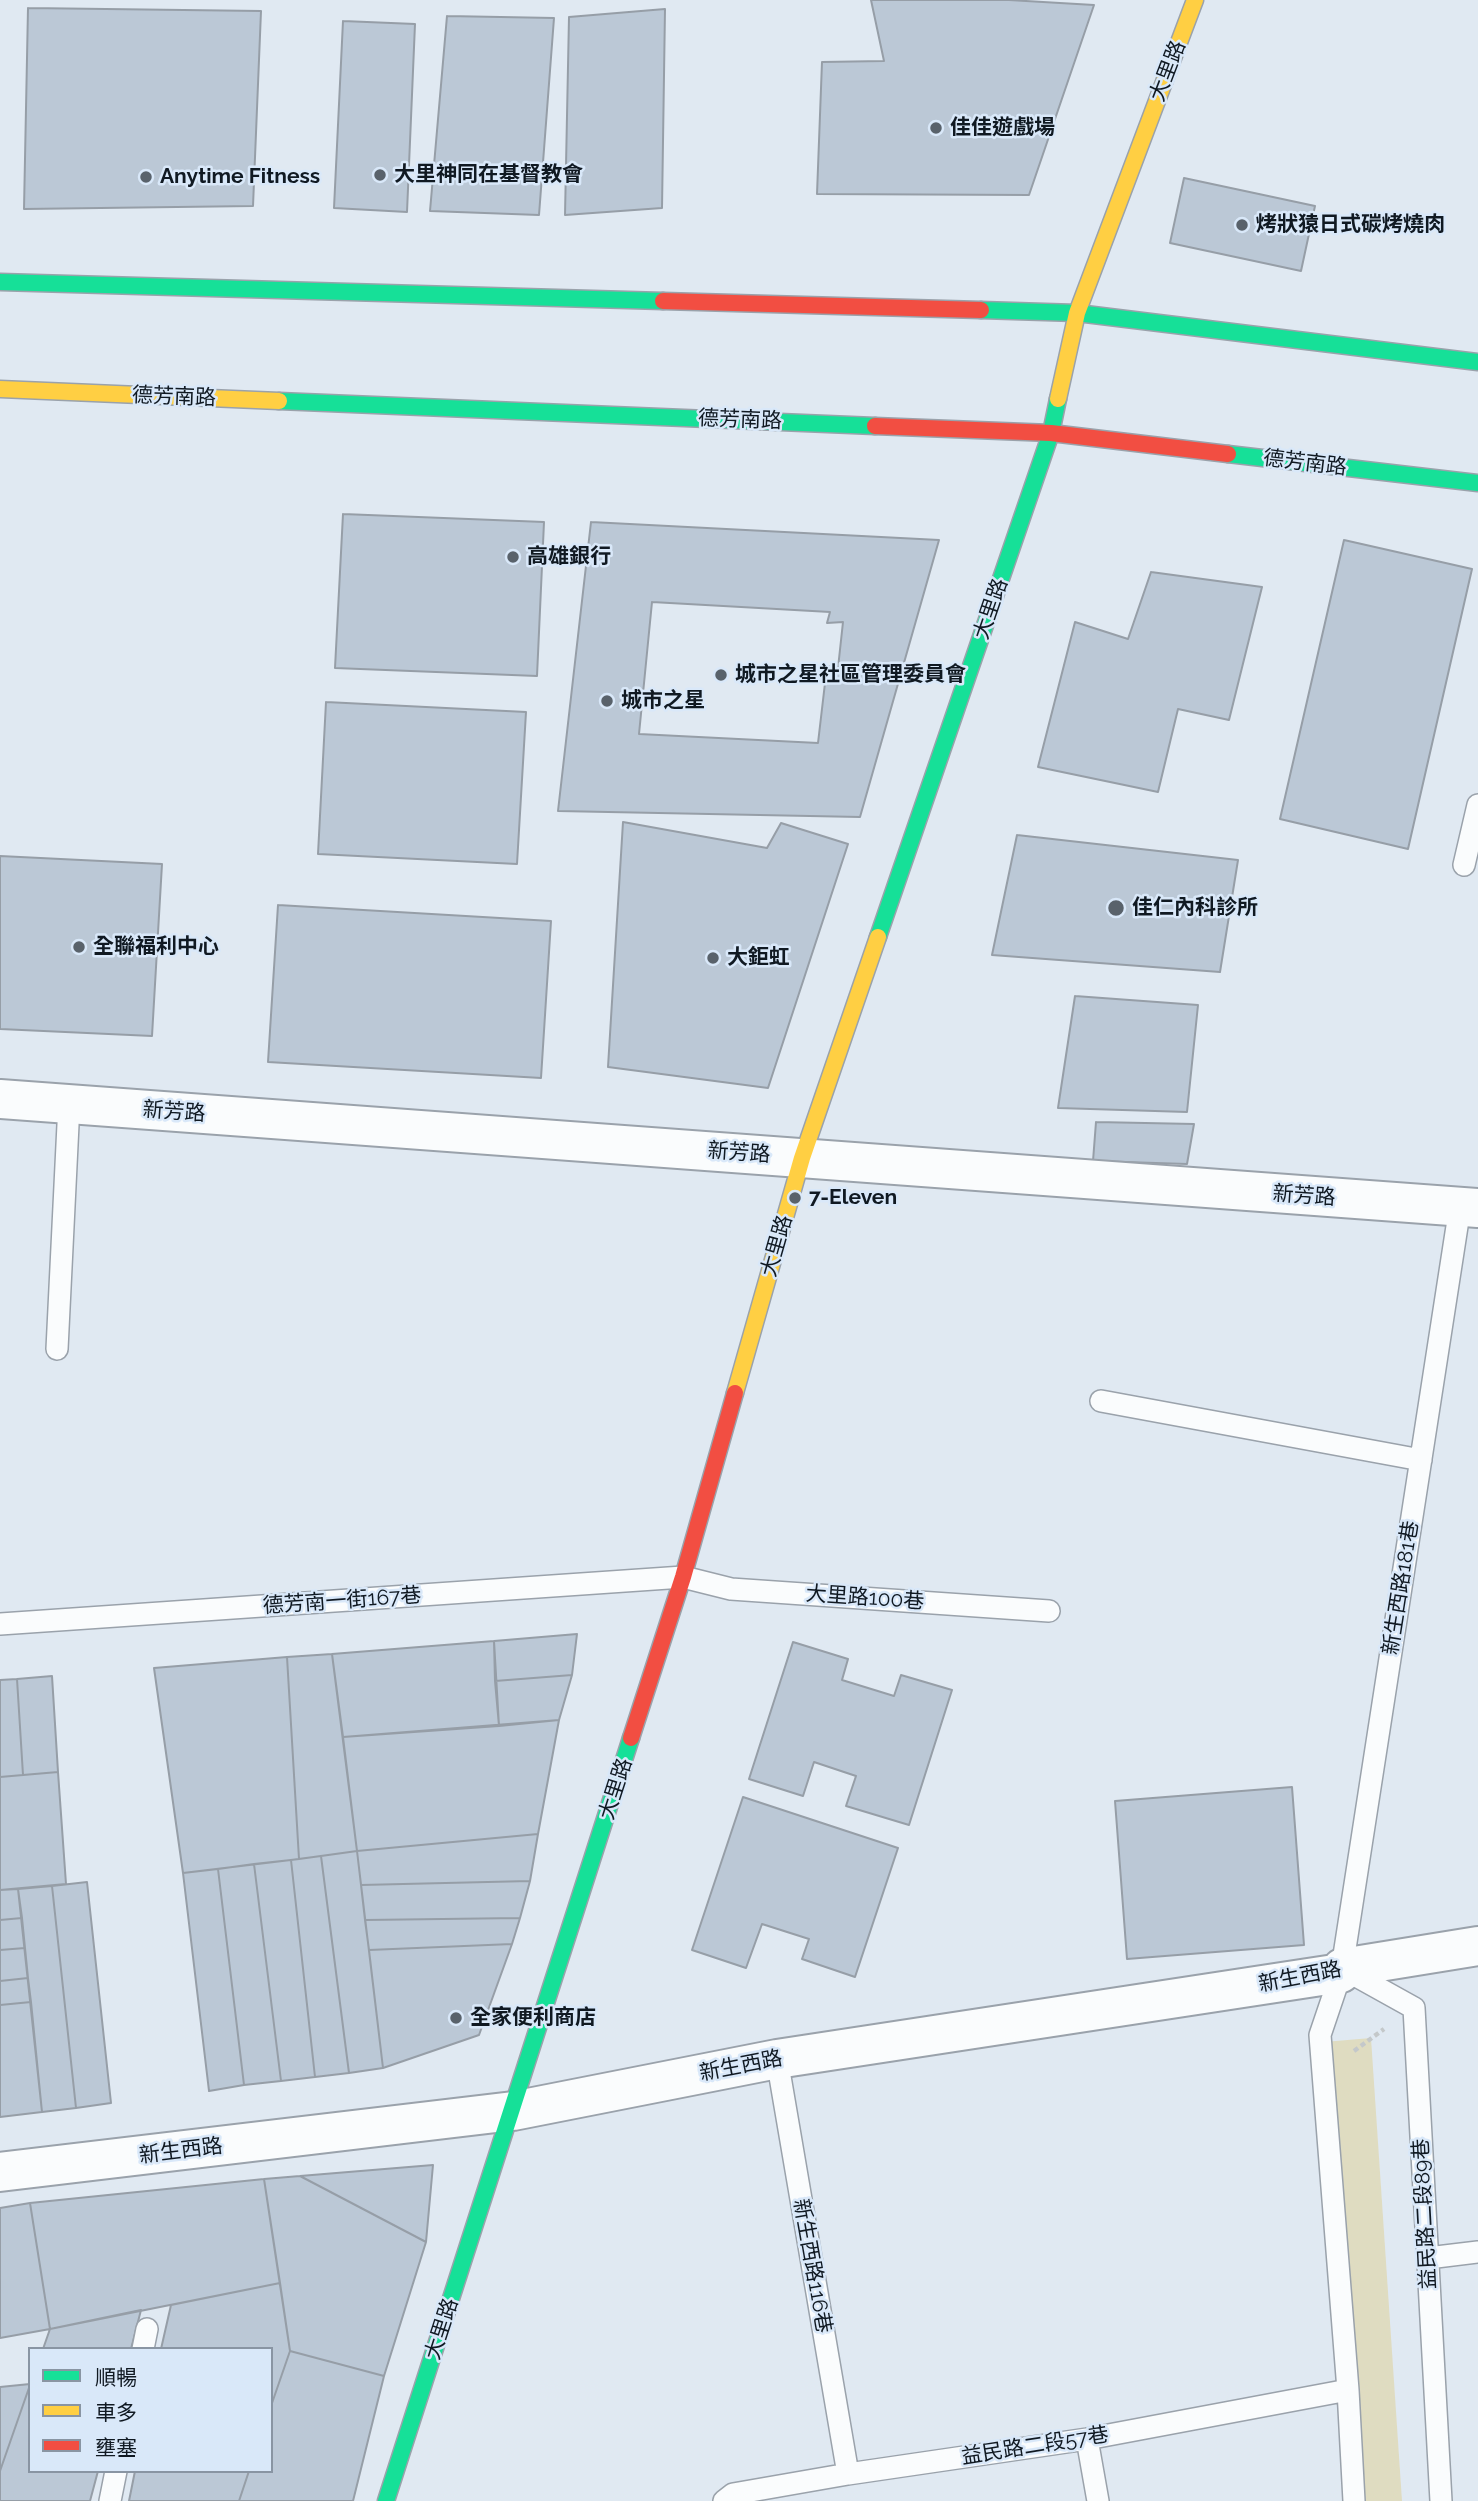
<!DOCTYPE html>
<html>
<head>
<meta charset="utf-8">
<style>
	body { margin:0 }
	#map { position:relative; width:1478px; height:2501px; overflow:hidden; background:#e0e9f2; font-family:Raleway,"Noto Sans TC",sans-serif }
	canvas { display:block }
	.legend { position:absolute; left:28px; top:2347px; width:245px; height:126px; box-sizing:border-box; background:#d9e8f9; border:2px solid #8995a3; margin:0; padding:9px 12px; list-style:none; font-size:21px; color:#101922 }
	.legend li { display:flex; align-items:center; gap:14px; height:35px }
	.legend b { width:35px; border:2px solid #8995a3 }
</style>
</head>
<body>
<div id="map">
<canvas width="1478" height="2501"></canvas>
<ul class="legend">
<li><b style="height:9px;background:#16e098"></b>順暢</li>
<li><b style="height:9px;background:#ffcf43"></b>車多</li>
<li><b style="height:9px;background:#f24e42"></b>壅塞</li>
</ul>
</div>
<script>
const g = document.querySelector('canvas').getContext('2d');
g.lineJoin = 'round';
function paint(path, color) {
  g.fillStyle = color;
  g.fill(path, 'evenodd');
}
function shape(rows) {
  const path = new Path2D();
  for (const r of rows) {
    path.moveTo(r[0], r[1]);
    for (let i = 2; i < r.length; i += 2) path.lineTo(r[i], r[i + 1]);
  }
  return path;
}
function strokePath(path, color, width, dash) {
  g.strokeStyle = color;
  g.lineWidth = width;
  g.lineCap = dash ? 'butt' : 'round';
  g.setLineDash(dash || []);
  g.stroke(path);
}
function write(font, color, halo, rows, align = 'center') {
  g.font = font + ' Raleway,"Noto Sans TC",sans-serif';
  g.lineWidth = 5;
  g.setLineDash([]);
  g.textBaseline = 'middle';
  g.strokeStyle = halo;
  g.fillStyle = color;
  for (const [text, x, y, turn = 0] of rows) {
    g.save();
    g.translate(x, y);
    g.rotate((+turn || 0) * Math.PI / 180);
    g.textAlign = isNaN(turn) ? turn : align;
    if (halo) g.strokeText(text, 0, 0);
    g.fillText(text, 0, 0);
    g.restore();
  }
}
paint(shape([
	[1371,2038,1402,2501,1358,2501,1324,2042]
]), '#dfdcc1');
const building = shape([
	[871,0,1009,0,1094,5,1029,195,817,194,822,62,884,61,871,0],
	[28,8,261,11,253,206,24,209,28,8],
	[665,9,662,208,565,215,569,17,665,9],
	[447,16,554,18,539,215,430,211,447,16],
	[343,21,415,24,407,212,334,208,343,21],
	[1184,178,1315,206,1301,271,1170,243,1184,178],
	[343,514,544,522,537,676,335,668,343,514],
	[591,522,939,540,860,817,558,811,591,522],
	[652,602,830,612,827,623,843,622,838,668,827,666,818,743,639,734,652,602],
	[1344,540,1472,569,1408,849,1280,819,1344,540],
	[1151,572,1262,587,1229,720,1178,709,1158,792,1038,767,1075,622,1128,639,1151,572],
	[326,702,526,712,517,864,318,854,326,702],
	[623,822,767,848,781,823,848,844,768,1088,608,1067,623,822],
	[1017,835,1238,860,1220,972,992,955,1017,835],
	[0,856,162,864,152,1036,0,1029,0,856],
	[278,905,551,921,541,1078,268,1062,278,905],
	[1075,996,1198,1005,1187,1112,1058,1108,1075,996],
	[1096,1122,1194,1124,1187,1164,1093,1161,1096,1122],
	[577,1634,572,1675,495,1681,494,1641,577,1634],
	[494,1641,499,1726,343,1737,332,1654,494,1641],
	[793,1642,848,1659,842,1680,894,1696,901,1675,952,1690,909,1825,846,1806,856,1776,814,1762,803,1796,749,1779,793,1642],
	[332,1654,357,1851,299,1859,287,1657,332,1654],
	[287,1657,299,1859,183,1873,154,1668,287,1657],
	[572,1675,559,1720,499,1726,495,1681,572,1675],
	[52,1676,58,1772,23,1775,17,1679,52,1676],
	[17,1679,23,1775,0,1777,0,1680,17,1679],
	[559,1720,538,1834,357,1851,343,1737,559,1720],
	[58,1772,66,1884,0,1890,0,1777,58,1772],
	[1292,1787,1304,1945,1127,1959,1115,1801,1292,1787],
	[743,1797,898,1848,855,1977,802,1959,809,1939,762,1924,746,1968,692,1950,743,1797],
	[538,1834,530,1881,361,1885,357,1851,538,1834],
	[357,1851,383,2068,349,2073,321,1856,357,1851],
	[321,1856,349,2073,315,2077,291,1860,321,1856],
	[291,1860,315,2077,281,2081,254,1864,291,1860],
	[254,1864,281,2081,244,2085,218,1869,254,1864],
	[218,1869,244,2085,209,2091,183,1873,218,1869],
	[530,1881,520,1918,365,1920,361,1885,530,1881],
	[87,1882,111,2103,76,2108,52,1886,87,1882],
	[52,1886,76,2108,42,2112,18,1889,52,1886],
	[18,1889,22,1918,0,1920,0,1890,18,1889],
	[22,1918,25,1948,0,1950,0,1920,22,1918],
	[520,1918,512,1944,369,1950,365,1920,520,1918],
	[512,1944,479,2035,383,2068,369,1950,512,1944],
	[25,1948,28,1978,0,1981,0,1950,25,1948],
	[28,1978,31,2002,0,2005,0,1981,28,1978],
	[31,2002,42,2112,0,2117,0,2005,31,2002],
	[433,2165,426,2242,300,2176,433,2165],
	[300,2176,426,2242,384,2376,290,2351,264,2179,300,2176],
	[264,2179,280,2283,50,2329,30,2203,264,2179],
	[30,2203,50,2329,0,2338,0,2208,30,2203],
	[280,2283,290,2351,271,2406,271,2349,161,2349,171,2305,280,2283],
	[141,2310,131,2349,43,2349,50,2329,141,2310],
	[290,2351,384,2376,353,2501,239,2501,249,2471,271,2471,271,2406,290,2351],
	[30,2384,30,2385,0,2471,0,2387,30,2384],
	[30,2385,30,2471,98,2471,90,2501,0,2501,0,2471,30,2385],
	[135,2471,249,2471,239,2501,129,2501,135,2471]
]);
paint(building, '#bbc8d6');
strokePath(building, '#969ea7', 2);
const lane = shape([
	[1464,865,1478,805],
	[57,1349,69,1104],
	[1101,1401,1421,1460],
	[0,1624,683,1577,731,1589,1049,1611],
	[1341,1973,1320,2035,1348,2390,1354,2501],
	[777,2059,848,2474],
	[1428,2258,1478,2252],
	[143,2349,147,2329],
	[1087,2439,1098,2501],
	[110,2501,116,2471],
	[724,2501,733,2494,848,2474,1087,2439,1348,2390],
	[1441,2501,1414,2008,1342,1968,1460,1207]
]);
const street = shape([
	[0,1099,1478,1208],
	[0,2172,513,2111,777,2059,1341,1973,1342,1968,1478,1946]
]);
const fast = shape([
	[0,282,663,301],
	[981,310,1077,313,1478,362],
	[279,401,875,426],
	[1228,454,1478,483],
	[878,937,1051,433,1058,399],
	[386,2501,631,1738]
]);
const slow = shape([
	[0,389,279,401],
	[1058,399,1077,313,1195,0],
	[735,1393,802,1158,878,937]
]);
const jam = shape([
	[663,301,981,310],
	[875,426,1051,433,1228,454],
	[631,1738,683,1577,735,1393]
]);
strokePath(lane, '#9aa2ab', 24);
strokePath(street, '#9aa2ab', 42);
strokePath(fast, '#9aa2ab', 19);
strokePath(slow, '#9aa2ab', 19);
strokePath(jam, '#9aa2ab', 19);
strokePath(shape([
	[1354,2051,1384,2029]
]), '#c4c8ca', 4.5, [5, 3.5]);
strokePath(lane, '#fafcfd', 21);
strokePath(street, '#fafcfd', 38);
strokePath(fast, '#16e098', 16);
strokePath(slow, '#ffcf43', 16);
strokePath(jam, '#f24e42', 16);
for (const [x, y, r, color] of [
	[936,128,7,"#59626b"],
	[380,175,7,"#59626b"],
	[146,177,7,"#59626b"],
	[1242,225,7,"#59626b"],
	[513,557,7,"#59626b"],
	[721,675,7,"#59626b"],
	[607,701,7,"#59626b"],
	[1116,908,9,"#59626b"],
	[79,947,7,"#59626b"],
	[713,958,7,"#59626b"],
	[795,1198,7,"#59626b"],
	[456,2018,7,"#59626b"]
]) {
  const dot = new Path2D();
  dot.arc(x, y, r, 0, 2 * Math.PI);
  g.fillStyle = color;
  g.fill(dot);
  strokePath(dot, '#d9e8f9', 2.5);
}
write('21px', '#101922', '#d9e8f9', [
	["大里路",1168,71,-69],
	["德芳南路",174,397,2],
	["德芳南路",740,420,2],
	["德芳南路",1305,463,7],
	["大里路",991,609,-71],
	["新芳路",174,1112,4],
	["新芳路",739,1153,4],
	["新芳路",1304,1196,4],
	["大里路",777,1246,-74],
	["新生西路181巷",1401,1588,-81],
	["大里路100巷",865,1598,4],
	["德芳南一街167巷",342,1601,-4],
	["大里路",616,1789,-72],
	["新生西路",1300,1977,-11],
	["新生西路",741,2066,-11],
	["新生西路",181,2151,-7],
	["益民路二段89巷",1425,2214,-93],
	["新生西路116巷",812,2266,80],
	["大里路",442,2329,-72],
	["益民路二段57巷",1035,2446,-9]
]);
write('bold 21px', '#101922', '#d9e8f9', [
	["佳佳遊戲場",950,128],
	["大里神同在基督教會",394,175],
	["Anytime Fitness",160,177],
	["烤狀猿日式碳烤燒肉",1256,225],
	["高雄銀行",527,557],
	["城市之星社區管理委員會",735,675],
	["城市之星",621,701],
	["佳仁內科診所",1132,908],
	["全聯福利中心",93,947],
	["大鉅虹",727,958],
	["7-Eleven",809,1198],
	["全家便利商店",470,2018]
], 'left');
</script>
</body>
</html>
